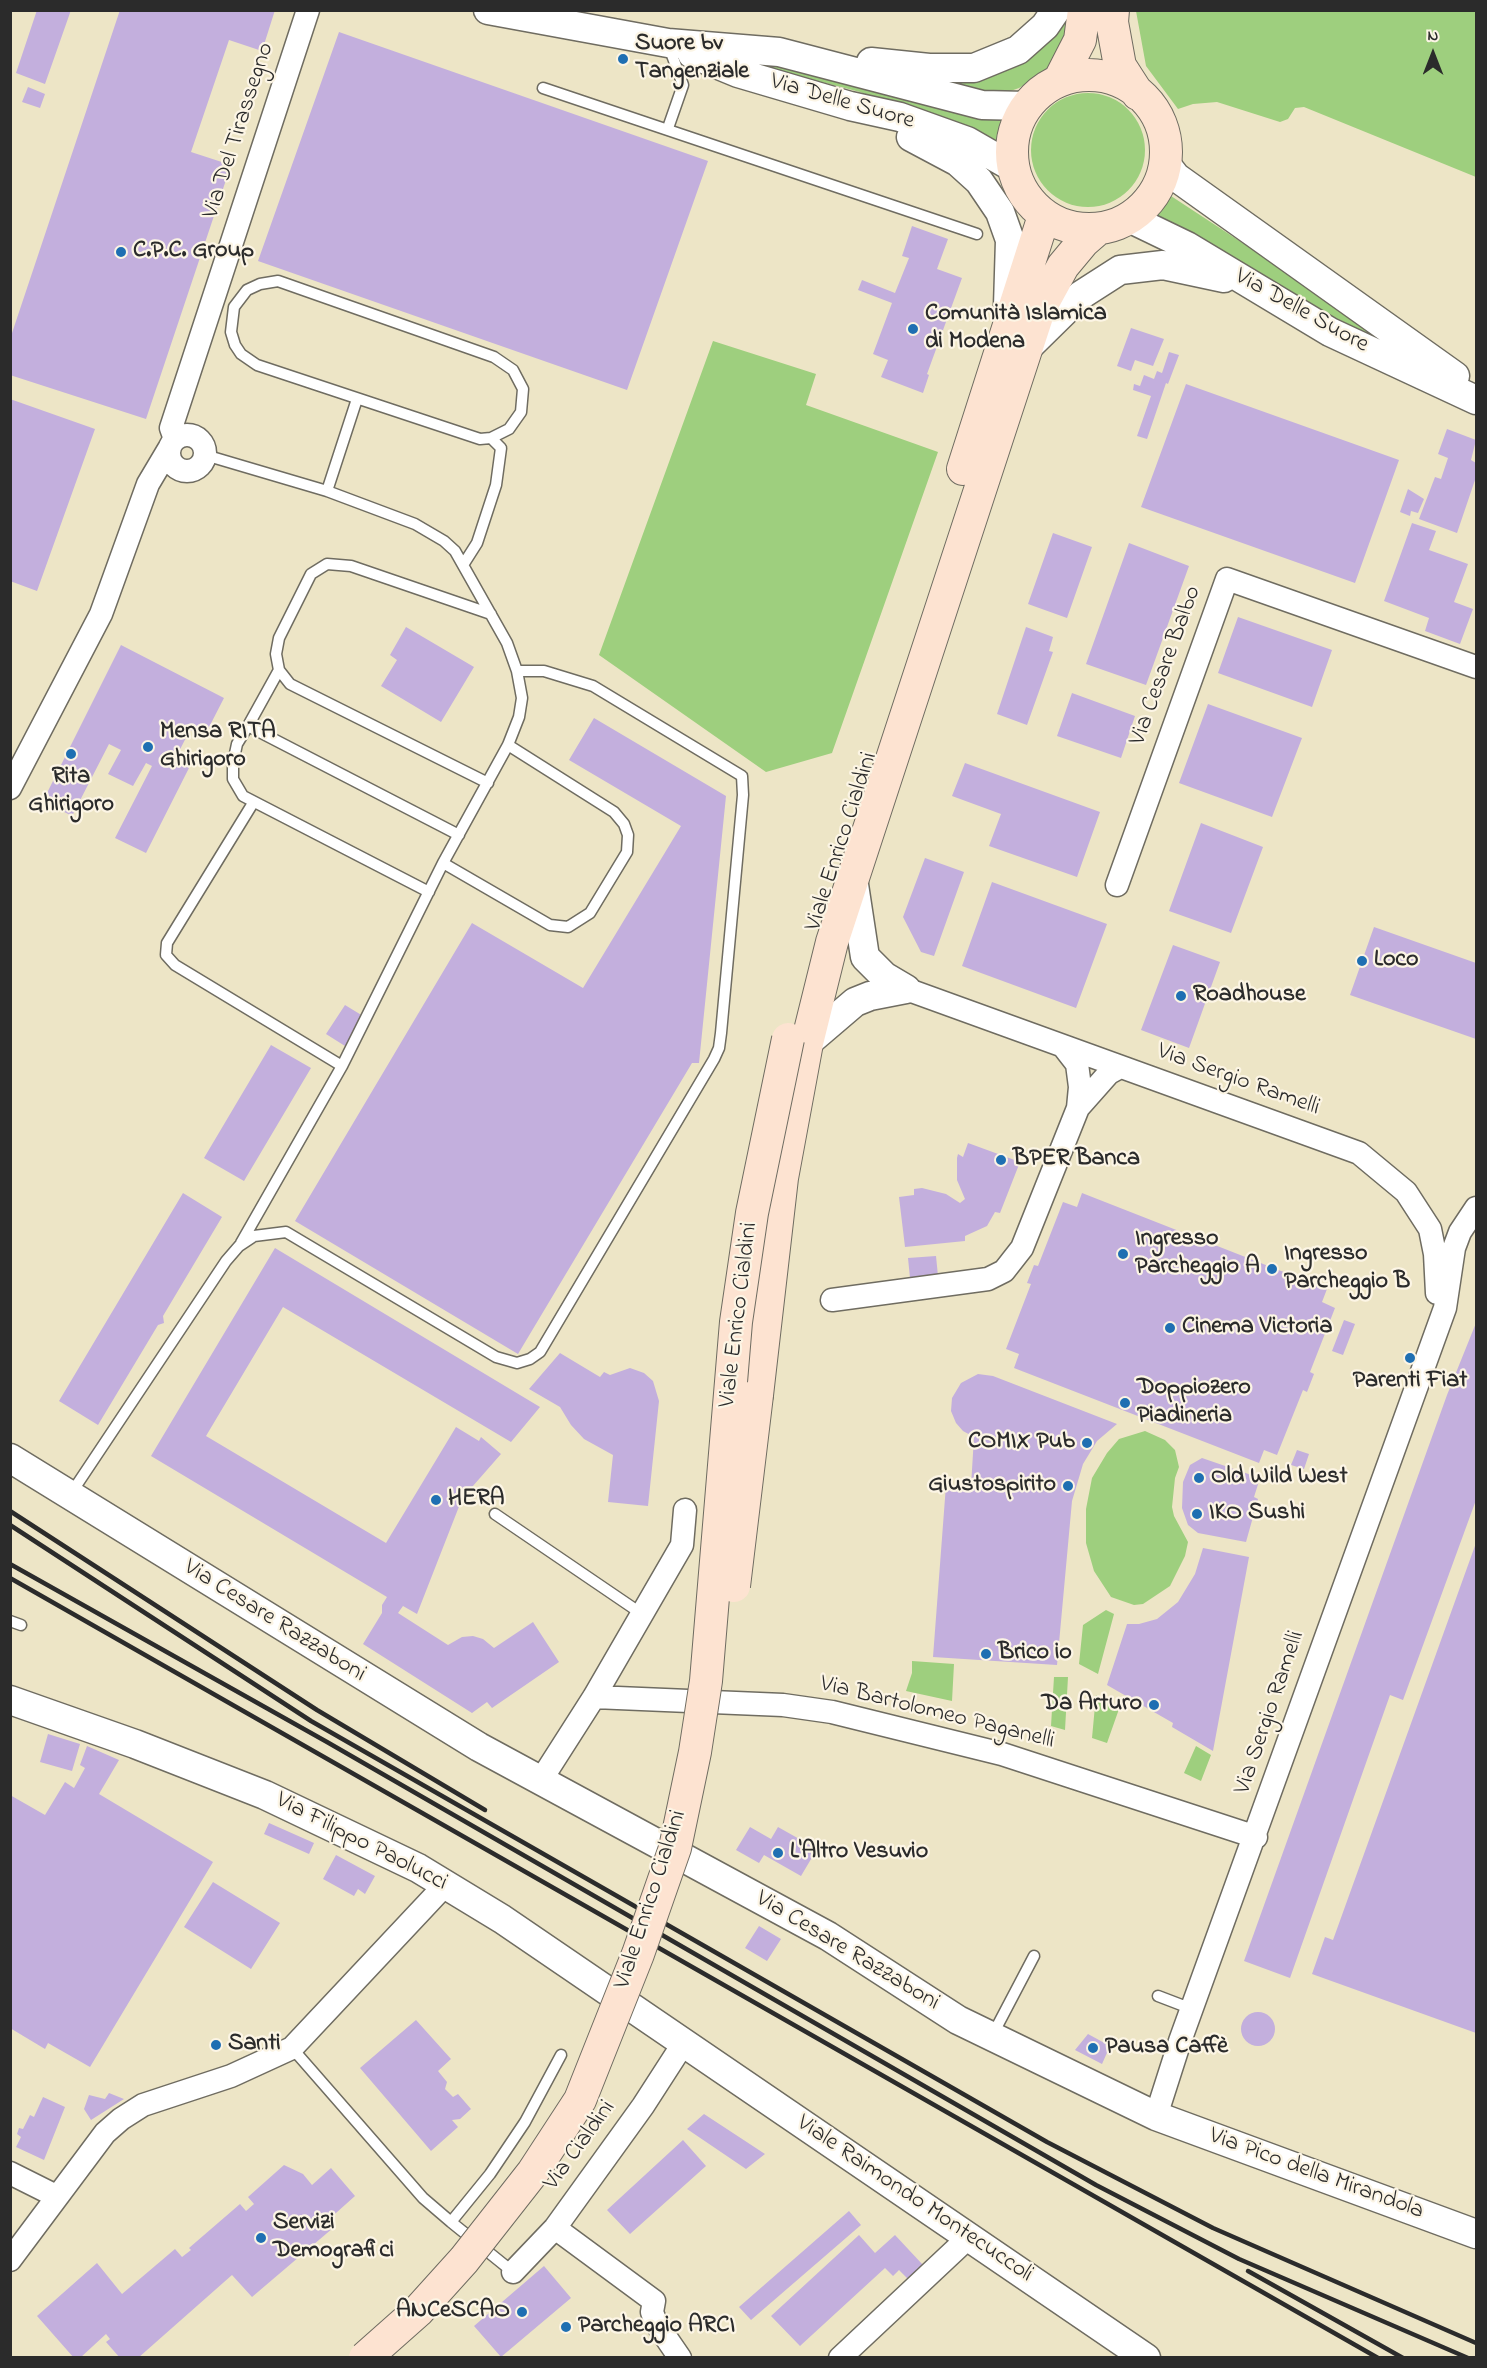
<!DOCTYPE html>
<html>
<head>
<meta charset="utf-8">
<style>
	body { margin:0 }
	#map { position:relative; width:1487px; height:2368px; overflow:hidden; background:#ede5c6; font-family:"Indie Flower",sans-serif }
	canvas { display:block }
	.frame { position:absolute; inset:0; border:12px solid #2b2b2b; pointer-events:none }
	.north { position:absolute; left:1403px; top:24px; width:60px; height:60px; -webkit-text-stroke:4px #fcf5e5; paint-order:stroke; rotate:0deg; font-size:16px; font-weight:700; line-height:24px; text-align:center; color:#2b2b2b }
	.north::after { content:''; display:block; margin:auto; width:21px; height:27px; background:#2b2b2b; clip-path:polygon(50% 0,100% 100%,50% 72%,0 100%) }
</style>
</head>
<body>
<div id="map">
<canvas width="1487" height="2368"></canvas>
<div class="frame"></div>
<div class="north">N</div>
</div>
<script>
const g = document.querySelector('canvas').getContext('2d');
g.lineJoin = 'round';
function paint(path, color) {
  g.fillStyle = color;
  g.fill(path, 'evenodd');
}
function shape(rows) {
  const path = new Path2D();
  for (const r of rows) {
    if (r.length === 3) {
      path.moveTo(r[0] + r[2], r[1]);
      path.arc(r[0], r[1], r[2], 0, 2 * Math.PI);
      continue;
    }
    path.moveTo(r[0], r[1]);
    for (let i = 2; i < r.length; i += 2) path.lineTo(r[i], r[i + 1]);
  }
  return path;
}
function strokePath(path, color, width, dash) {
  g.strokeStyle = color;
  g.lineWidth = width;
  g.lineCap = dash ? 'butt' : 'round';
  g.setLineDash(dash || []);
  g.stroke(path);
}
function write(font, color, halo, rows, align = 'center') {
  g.font = font + ' "Indie Flower",sans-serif';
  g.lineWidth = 4.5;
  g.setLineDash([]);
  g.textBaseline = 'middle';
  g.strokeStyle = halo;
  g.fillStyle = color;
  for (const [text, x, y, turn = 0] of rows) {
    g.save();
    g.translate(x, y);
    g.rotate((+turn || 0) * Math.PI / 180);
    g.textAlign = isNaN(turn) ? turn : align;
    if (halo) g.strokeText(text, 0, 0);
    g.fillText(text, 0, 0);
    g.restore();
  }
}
paint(shape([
	[1069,11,1066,39,1053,62,1040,75,1019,88,1002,94,985,95,934,79],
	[1136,11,1476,11,1476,177,1304,107,1295,108,1288,119,1280,122,1217,102,1193,104,1178,109,1146,66],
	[739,55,1005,116,997,144,860,92,737,60],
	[1088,150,57],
	[1171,196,1398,345,1394,352,1179,229,1153,221],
	[713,341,816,374,806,405,938,452,832,753,766,772,599,655],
	[1145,1431,1165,1440,1175,1450,1179,1467,1175,1478,1172,1507,1174,1516,1188,1542,1185,1556,1170,1586,1143,1604,1134,1605,1111,1597,1094,1571,1086,1543,1086,1509,1092,1478,1107,1453,1119,1439],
	[1106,1610,1114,1614,1098,1674,1079,1664,1083,1625],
	[912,1661,954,1664,952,1701,906,1691,912,1673],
	[1054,1677,1068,1677,1065,1730,1051,1726],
	[1096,1695,1119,1709,1107,1743,1092,1738],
	[1196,1746,1211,1755,1201,1781,1184,1773]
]), '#9ecf7e');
paint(shape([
	[37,10,71,10,45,84,16,73],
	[120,10,275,10,262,51,229,40,191,152,231,165,146,419,10,375,10,339],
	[339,32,708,161,627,390,258,261],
	[28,87,45,94,40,108,22,102],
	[912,226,948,239,937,269,962,278,927,374,929,375,923,393,881,377,888,360,873,354,892,303,858,290,862,280,895,293,909,258,902,256],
	[1131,328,1164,339,1153,366,1135,360,1131,371,1117,366],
	[1169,352,1179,355,1168,384,1166,383,1147,439,1137,436,1151,396,1133,390,1134,384,1140,386,1144,375,1154,379,1157,371,1162,373],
	[1186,384,1399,460,1355,583,1141,507],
	[10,399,95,429,37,591,10,581],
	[1447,429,1476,440,1471,460,1476,463,1476,477,1457,533,1419,519,1435,477,1441,479,1448,458,1438,454],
	[1408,489,1424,499,1418,513,1411,511,1410,516,1400,512],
	[1412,523,1436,531,1429,550,1468,564,1454,602,1473,609,1460,644,1425,631,1429,618,1384,601],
	[1053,533,1092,547,1067,618,1028,604],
	[1129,543,1189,566,1146,685,1086,664],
	[1238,617,1332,650,1312,707,1218,673],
	[406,627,474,667,441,722,381,686,397,660,390,655],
	[1026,627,1053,637,1049,651,1053,652,1027,725,997,714],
	[121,645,224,698,204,737,190,730,174,761,189,768,146,853,115,838,152,766,146,763,133,786,108,774,121,750,109,744,72,816,43,801],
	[1072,693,1135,716,1121,758,1057,736],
	[1208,704,1302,738,1272,817,1179,783],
	[594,718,726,796,699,1063,692,1063,518,1354,295,1221,472,923,583,988,681,826,569,760],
	[965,763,1100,812,1077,877,989,846,1001,814,952,796],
	[1201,823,1263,847,1231,933,1169,911],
	[925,858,964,872,934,956,921,952,903,917],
	[992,882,1107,924,1076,1008,962,966],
	[1374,927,1476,963,1476,1039,1350,995],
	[1173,945,1220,962,1189,1048,1141,1030],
	[345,1005,363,1016,345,1046,326,1034],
	[271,1045,311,1068,244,1181,204,1158],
	[968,1143,1020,1162,1000,1213,995,1212,987,1226,965,1236,965,1241,905,1247,899,1197,914,1195,914,1189,922,1188,946,1194,960,1203,965,1199,957,1180,957,1158,958,1154,963,1157],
	[183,1193,222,1217,163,1316,164,1323,158,1325,98,1425,59,1401],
	[1082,1193,1327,1289,1322,1302,1335,1308,1310,1372,1314,1374,1307,1392,1303,1390,1277,1455,1264,1450,1259,1463,1014,1368,1019,1354,1006,1349,1031,1284,1027,1283,1034,1265,1038,1266,1063,1202,1077,1207],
	[275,1248,540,1407,511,1442,283,1307,206,1436,386,1543,456,1427,479,1441,481,1437,501,1454,458,1503,460,1504,417,1614,403,1606,398,1613,448,1645,462,1637,473,1636,483,1639,494,1648,533,1622,559,1662,492,1708,487,1702,472,1713,363,1644,382,1613,382,1605,387,1597,151,1456],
	[936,1256,938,1276,910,1278,908,1258],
	[1344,1320,1355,1324,1343,1355,1332,1351],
	[1476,1323,1476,1500,1403,1700,1390,1695,1290,1978,1244,1961,1447,1395],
	[560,1353,600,1377,604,1372,610,1375,630,1368,644,1373,653,1381,659,1401,648,1506,608,1502,613,1455,584,1439,571,1425,560,1407,529,1389],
	[978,1374,993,1376,1117,1424,1097,1441,1083,1464,1072,1501,1057,1665,933,1657,946,1485,971,1486,974,1437,963,1431,956,1423,951,1411,952,1398,961,1383],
	[1297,1450,1309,1454,1304,1469,1291,1465],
	[1202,1458,1260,1478,1254,1497,1258,1499,1246,1542,1198,1533,1188,1525,1182,1508,1183,1482,1190,1465],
	[1476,1543,1476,2033,1312,1974,1325,1937,1333,1940],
	[1203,1548,1249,1557,1213,1751,1172,1727,1173,1723,1107,1685,1127,1624,1139,1624,1157,1619,1178,1602,1195,1574],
	[48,1734,80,1744,72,1771,40,1762],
	[87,1746,119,1760,99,1794,213,1862,90,2067,48,2043,45,2049,10,2028,10,1795,45,1815,65,1782,74,1788,85,1768,80,1765],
	[269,1823,314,1843,309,1854,264,1834],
	[750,1827,771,1839,778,1827,817,1849,801,1876,764,1855,759,1863,736,1850],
	[336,1855,375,1876,365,1894,358,1889,354,1896,323,1879],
	[213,1882,280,1923,251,1969,184,1927],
	[759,1926,781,1939,767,1961,745,1948],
	[1258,2029,17],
	[416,2020,451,2059,438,2071,447,2082,445,2089,453,2097,458,2094,471,2109,460,2119,452,2120,458,2127,431,2151,360,2068],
	[1088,2034,1110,2046,1102,2064,1075,2050],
	[109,2093,124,2099,91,2120,84,2109,89,2095,105,2099],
	[43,2097,65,2107,44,2160,16,2147,21,2137,17,2134,19,2128,23,2129,30,2115,34,2117],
	[704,2114,765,2154,746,2169,687,2129],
	[683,2140,706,2166,630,2234,607,2210],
	[284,2165,303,2174,312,2185,331,2168,355,2196,327,2221,333,2228,252,2297,232,2275,138,2358,120,2358,106,2342,110,2339,106,2334,80,2358,74,2358,37,2316,97,2263,122,2294,175,2249,182,2257,191,2250,189,2248,240,2204,246,2211,254,2204,248,2197],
	[849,2211,861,2225,751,2320,739,2307],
	[859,2235,875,2253,895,2235,923,2265,908,2279,899,2270,893,2276,885,2268,800,2346,771,2316],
	[544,2266,571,2298,501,2357,474,2326]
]), '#c3afdd');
const service = shape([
	[543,88,977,234],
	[668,128,683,85,669,47],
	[278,281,494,357,513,370,523,389,521,412,509,429,491,438,480,439,257,365,241,354,235,345,231,332,234,307,247,290,260,284,278,281],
	[205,455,327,491,415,524,444,541,455,551,507,643,517,671,522,698,519,717,508,745,443,863,342,1066,241,1243],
	[327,491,357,399],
	[463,565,477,543,496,485,501,448,491,438],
	[248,726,279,670],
	[488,783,290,684,279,670,276,654,279,638,311,574,327,564,351,566,491,614],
	[253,803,167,943,166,955,175,965,342,1066],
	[443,863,550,925,568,927,590,913,627,852,628,835,624,824,614,812,508,745],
	[429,892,243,796,233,779,233,763,237,744,248,726,459,835],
	[70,1495,226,1261,239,1246,254,1236,286,1232,496,1357,517,1363,530,1359,540,1352,714,1059,719,1048,721,1033,743,795,742,776,593,686,544,671,517,671],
	[495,1514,642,1614],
	[10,1621,21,1625],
	[1158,1996,1192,2009],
	[992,2036,1034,1956],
	[292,2048,423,2198,451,2222,490,2174,525,2122,561,2055],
	[451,2222,513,2272]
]);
const minor = shape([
	[187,453,18],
	[175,439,171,428,308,10],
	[10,788,101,614,148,484,170,447],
	[1117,885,1227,579,1476,667],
	[906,989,1359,1153,1406,1192,1430,1229,1435,1254,1437,1293],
	[1063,1046,1077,1064,1080,1087,1078,1108],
	[832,1300,988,1279,1004,1271,1022,1248,1078,1108,1109,1073,1120,1067],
	[594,1697,783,1705,832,1712,1002,1754,1256,1837],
	[541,1780,594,1697,682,1545,685,1510],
	[1156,2116,1180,2041,1445,1308,1454,1248,1460,1232,1476,1208],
	[10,2173,56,2196],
	[555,2228,654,2301,652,2312,656,2323,680,2358],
	[10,2260,105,2133,121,2119,143,2105,231,2076,292,2048,446,1884],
	[513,2272,555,2228,643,2106,683,2044],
	[840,2358,969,2237]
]);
const tertiary = shape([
	[488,10,668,43,779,52,982,105,1027,106],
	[692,54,738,73,850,106,900,117,967,141,1014,168],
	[871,62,929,68,974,68,1018,50,1045,26,1056,10],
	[911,137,958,162,979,181,1000,212,1010,240,1008,306],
	[1165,163,1176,177,1455,376],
	[1129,218,1187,246,1330,332,1476,400],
	[1024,351,1081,295,1120,270,1163,265,1224,278],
	[853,878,865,957,884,976,906,989],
	[807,1043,855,1002,870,996,906,989],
	[10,1458,479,1747,828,1936,958,2020,1156,2116,1476,2234],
	[10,1700,135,1744,265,1795,418,1868,502,1919,1146,2358]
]);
const secondary = shape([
	[1113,10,1112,22,1120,66,1138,94],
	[1089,152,77],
	[1059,81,1080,40,1084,10],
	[963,469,1044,216],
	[757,1395,782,1178,807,1043,832,942,1039,310,1063,266,1083,242,1098,229]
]);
strokePath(service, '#6f6c61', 13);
strokePath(minor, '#6f6c61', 25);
strokePath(tertiary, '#6f6c61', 31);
strokePath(secondary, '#6f6c61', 34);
strokePath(service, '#fff', 10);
strokePath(minor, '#fff', 22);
strokePath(tertiary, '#fff', 28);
strokePath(secondary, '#fde3d1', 32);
strokePath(shape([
	[10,1511,317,1710,485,1810],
	[10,1525,311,1721,1047,2142,1213,2228,1476,2343],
	[10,1564,327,1742,1096,2185,1239,2259,1468,2358],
	[10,1578,1378,2358],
	[1248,2271,1403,2358]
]), '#2b2b2b', 4.5);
const secondaryBridge = shape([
	[734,1586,757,1395],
	[365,2358,418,2311,464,2260,533,2172,580,2100,638,1954,675,1848,695,1752,706,1681,736,1322,752,1213,788,1039]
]);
strokePath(secondaryBridge, '#6f6c61', 34, []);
strokePath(secondaryBridge, '#fde3d1', 32);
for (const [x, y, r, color] of [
	[623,59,6,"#1f6fb2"],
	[121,252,6,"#1f6fb2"],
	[913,329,6,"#1f6fb2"],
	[148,747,6,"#1f6fb2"],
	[71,754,6,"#1f6fb2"],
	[1362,961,6,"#1f6fb2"],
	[1181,996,6,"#1f6fb2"],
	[1001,1160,6,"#1f6fb2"],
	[1123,1254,6,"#1f6fb2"],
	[1272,1269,6,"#1f6fb2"],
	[1170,1328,6,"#1f6fb2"],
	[1410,1358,6,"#1f6fb2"],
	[1125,1403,6,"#1f6fb2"],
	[1087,1443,6,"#1f6fb2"],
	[1199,1478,6,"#1f6fb2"],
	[1068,1486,6,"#1f6fb2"],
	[436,1500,6,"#1f6fb2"],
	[1197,1514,6,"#1f6fb2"],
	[986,1654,6,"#1f6fb2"],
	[1154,1705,6,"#1f6fb2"],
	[778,1853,6,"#1f6fb2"],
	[216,2045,6,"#1f6fb2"],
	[1093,2048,6,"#1f6fb2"],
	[261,2238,6,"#1f6fb2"],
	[522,2312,6,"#1f6fb2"],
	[566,2327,6,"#1f6fb2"]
]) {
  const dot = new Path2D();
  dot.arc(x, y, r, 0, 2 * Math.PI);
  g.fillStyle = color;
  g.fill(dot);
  strokePath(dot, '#fcf5e5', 2);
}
write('bold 24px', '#2b2b2b', '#fcf5e5', [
	["Suore bv",635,45],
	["Tangenziale",635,73],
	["C.P.C. Group",133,252],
	["Comunità Islamica",925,315],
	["di Modena",925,343],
	["Mensa RITA",160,733],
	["Ghirigoro",160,761],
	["Rita",71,778,"center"],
	["Ghirigoro",71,806,"center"],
	["Loco",1374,961],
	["Roadhouse",1193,996],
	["BPER Banca",1013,1160],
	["Ingresso",1135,1240],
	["Parcheggio A",1135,1268],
	["Ingresso",1284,1255],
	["Parcheggio B",1284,1283],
	["Cinema Victoria",1182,1328],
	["Parenti Fiat",1410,1382,"center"],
	["Doppiozero",1137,1389],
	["Piadineria",1137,1417],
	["COMIX Pub",1075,1443,"right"],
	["Old Wild West",1211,1478],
	["Giustospirito",1056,1486,"right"],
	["HERA",448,1500],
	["IKO Sushi",1209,1514],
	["Brico io",998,1654],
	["Da Arturo",1142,1705,"right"],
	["L'Altro Vesuvio",790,1853],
	["Santi",228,2045],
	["Pausa Caffè",1105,2048],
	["Servizi",273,2224],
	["Demografici",273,2252],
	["ANCeSCAO",510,2312,"right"],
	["Parcheggio ARCI",578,2327]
], 'left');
write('24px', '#2b2b2b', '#fcf5e5', [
	["Via Delle Suore",842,103,16],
	["Via Del Tirassegno",240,131,-72],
	["Via Delle Suore",1301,312,29],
	["Via Cesare Balbo",1167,666,-70],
	["Viale Enrico Cialdini",843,842,-72],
	["Via Sergio Ramelli",1238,1081,20],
	["Viale Enrico Cialdini",740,1315,-83],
	["Via Cesare Razzaboni",274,1622,32],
	["Via Sergio Ramelli",1271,1713,-71],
	["Via Bartolomeo Paganelli",937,1714,14],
	["Via Filippo Paolucci",361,1843,27],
	["Viale Enrico Cialdini",652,1900,-72],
	["Via Cesare Razzaboni",847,1952,31],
	["Via Cialdini",581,2146,-54],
	["Via Pico della Mirandola",1316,2175,20],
	["Viale Raimondo Montecuccoli",914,2200,34]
]);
</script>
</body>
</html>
